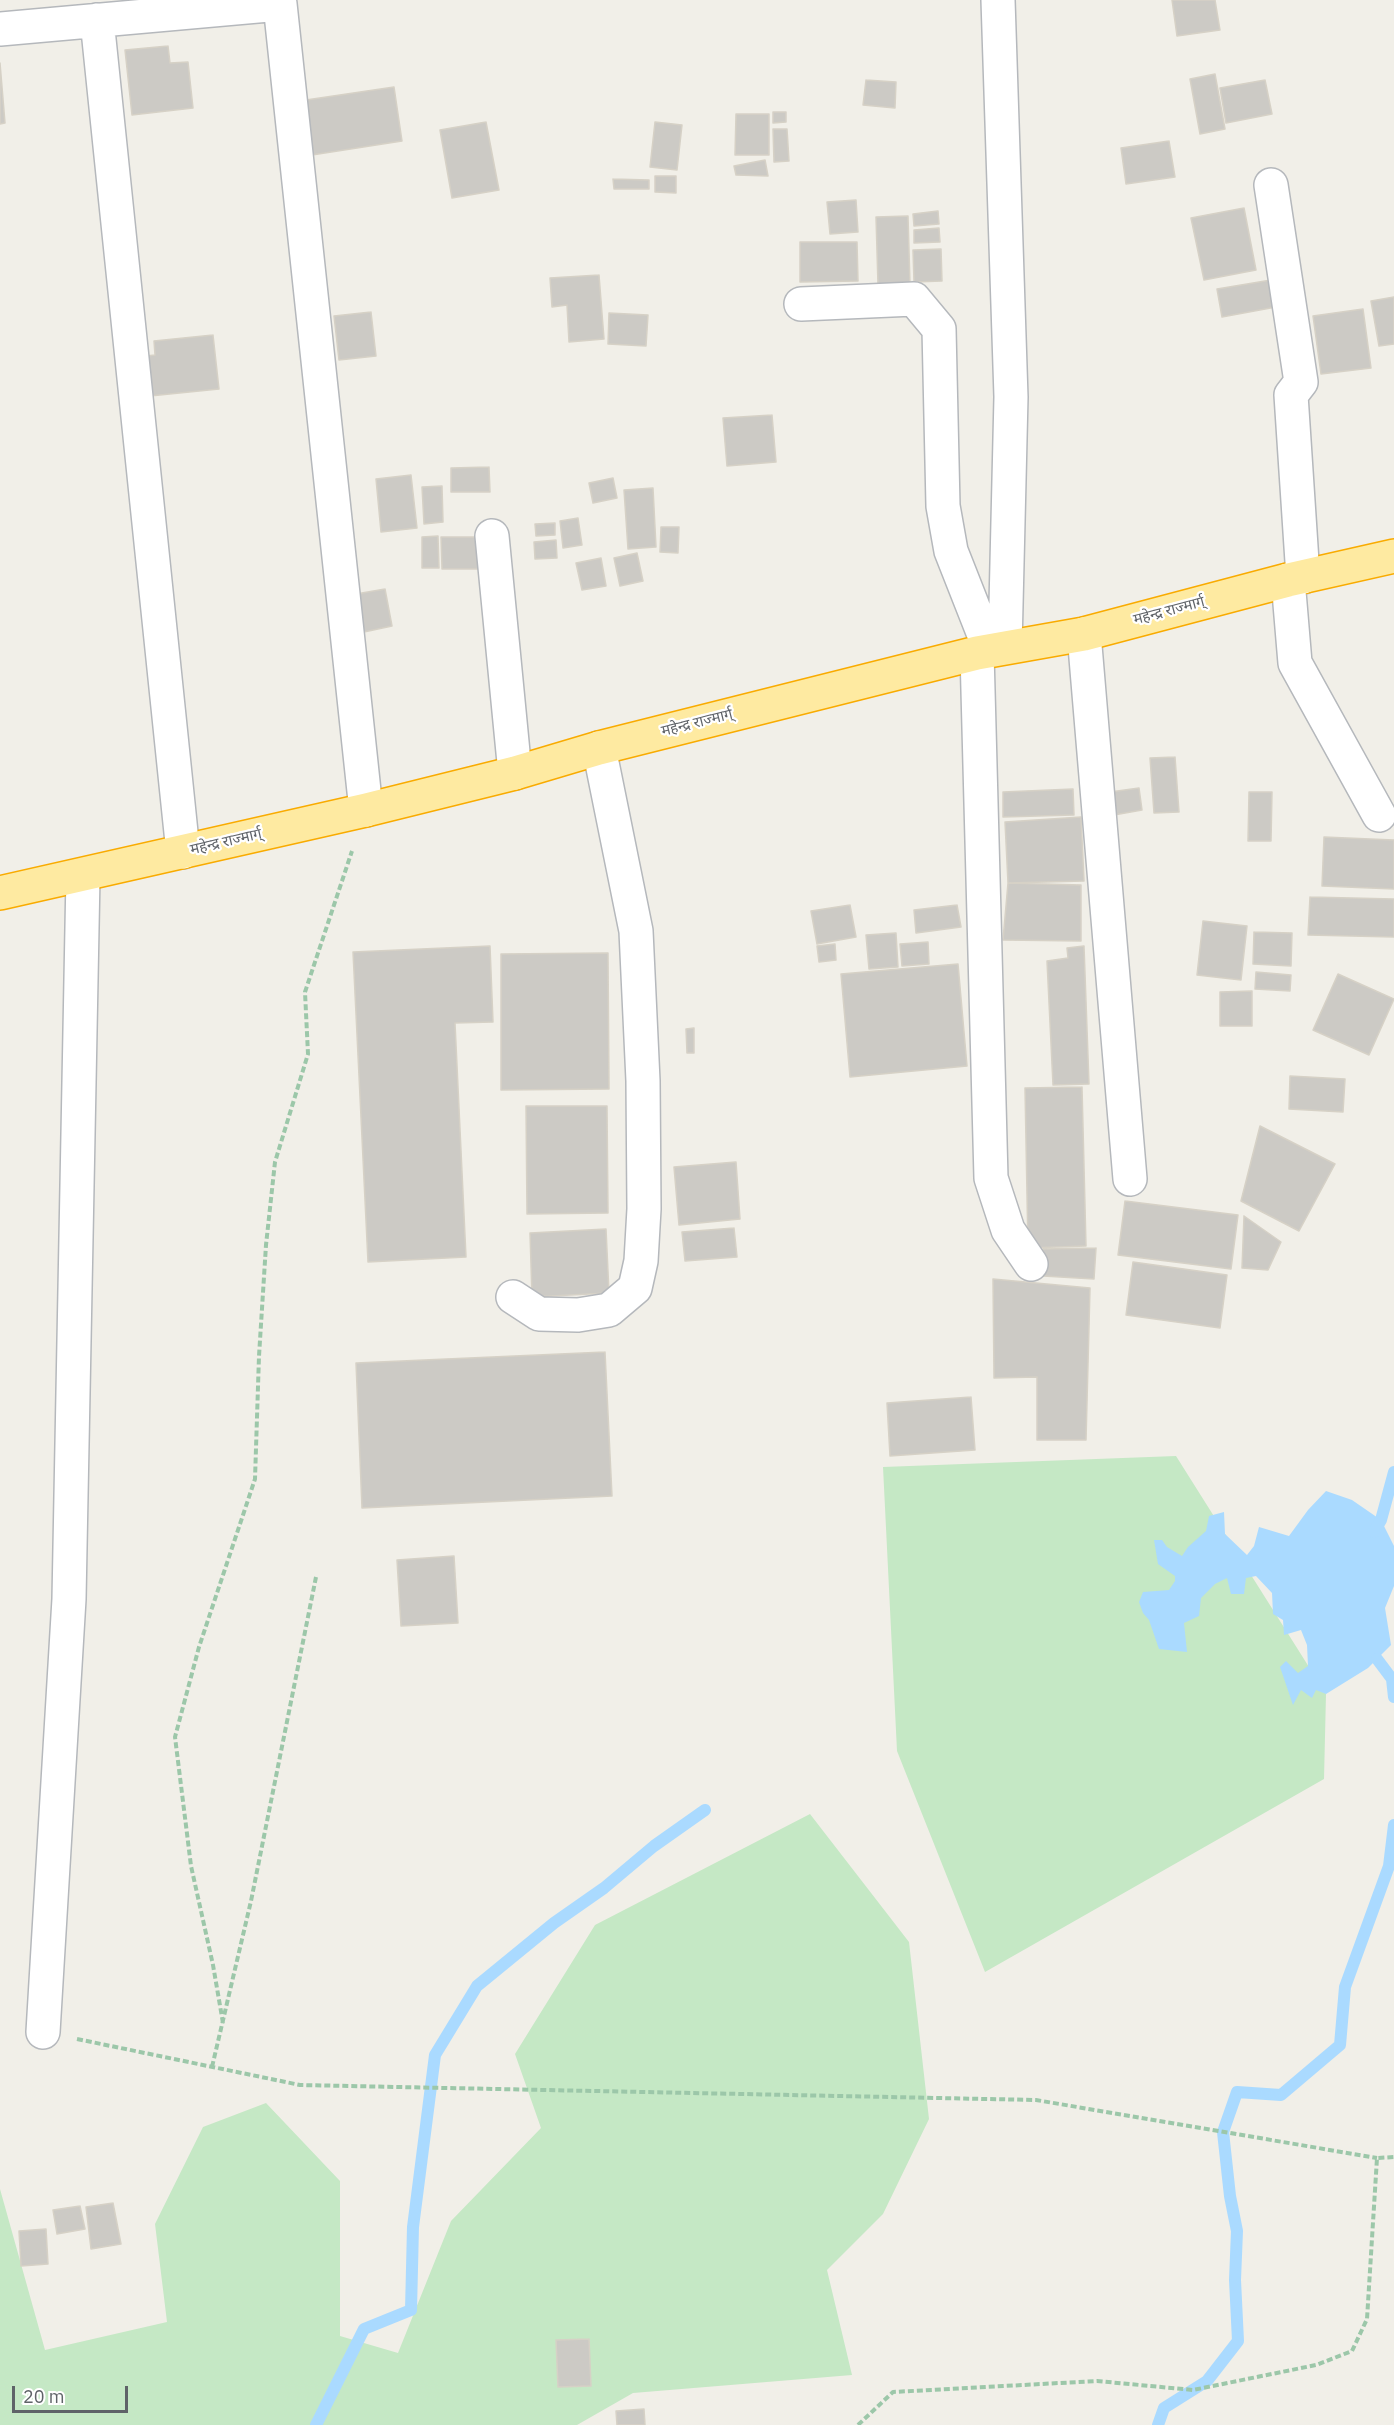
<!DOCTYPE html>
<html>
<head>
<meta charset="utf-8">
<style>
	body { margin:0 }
	#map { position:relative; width:1394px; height:2425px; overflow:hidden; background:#f1efe8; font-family:"IBM Plex Sans",sans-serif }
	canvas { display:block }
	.scale { position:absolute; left:12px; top:2386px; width:116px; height:27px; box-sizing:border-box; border:3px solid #5f6368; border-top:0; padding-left:8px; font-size:18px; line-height:21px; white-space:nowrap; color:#5f6368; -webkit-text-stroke:4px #fff; paint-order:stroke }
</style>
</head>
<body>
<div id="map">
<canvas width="1394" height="2425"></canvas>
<div class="scale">20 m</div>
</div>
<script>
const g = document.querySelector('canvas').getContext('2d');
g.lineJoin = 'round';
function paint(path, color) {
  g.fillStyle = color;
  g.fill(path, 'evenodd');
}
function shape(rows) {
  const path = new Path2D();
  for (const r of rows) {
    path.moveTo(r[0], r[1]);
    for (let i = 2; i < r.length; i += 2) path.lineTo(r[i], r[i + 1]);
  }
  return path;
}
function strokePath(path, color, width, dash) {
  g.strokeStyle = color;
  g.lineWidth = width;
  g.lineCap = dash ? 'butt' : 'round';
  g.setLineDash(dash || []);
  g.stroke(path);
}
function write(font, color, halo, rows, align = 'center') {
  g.font = font + ' "IBM Plex Sans","Noto Sans Devanagari",sans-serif';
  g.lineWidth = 4.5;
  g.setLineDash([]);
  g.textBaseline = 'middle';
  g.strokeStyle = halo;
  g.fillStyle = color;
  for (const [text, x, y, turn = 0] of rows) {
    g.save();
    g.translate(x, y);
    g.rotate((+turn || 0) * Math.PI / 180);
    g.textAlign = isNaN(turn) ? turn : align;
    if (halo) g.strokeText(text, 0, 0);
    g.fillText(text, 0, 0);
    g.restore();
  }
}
paint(shape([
	[1176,1456,1326,1694,1324,1779,985,1972,897,1751,883,1467],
	[810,1814,909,1942,929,2119,883,2214,827,2270,852,2375,633,2393,577,2425,0,2425,0,2189,45,2350,167,2322,155,2224,203,2127,266,2103,340,2181,340,2336,398,2353,451,2221,541,2128,515,2054,595,1925]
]), '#c5e8c5');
paint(shape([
	[1326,1491,1352,1500,1381,1520,1394,1546,1394,1586,1385,1608,1391,1645,1368,1668,1326,1694,1316,1690,1312,1698,1301,1690,1293,1705,1280,1667,1286,1661,1298,1673,1308,1666,1307,1645,1301,1630,1284,1635,1283,1620,1273,1614,1272,1593,1256,1576,1246,1578,1244,1594,1231,1594,1227,1578,1215,1584,1201,1598,1199,1616,1184,1623,1187,1652,1159,1649,1149,1620,1143,1613,1139,1602,1143,1592,1169,1590,1175,1581,1175,1576,1158,1564,1154,1540,1162,1540,1167,1547,1182,1556,1188,1547,1206,1531,1209,1516,1224,1512,1225,1534,1247,1555,1254,1546,1259,1527,1289,1536,1308,1510]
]), '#aadaff');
strokePath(shape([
	[1374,1532,1381,1520,1394,1472],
	[1377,1659,1392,1679,1394,1697],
	[316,2425,364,2329,411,2310,413,2227,435,2055,477,1986,554,1923,604,1888,654,1846,705,1810],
	[1158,2425,1164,2408,1207,2381,1238,2341,1235,2280,1237,2231,1230,2196,1223,2132,1237,2092,1281,2095,1340,2045,1345,1987,1389,1866,1394,1825]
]), '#aadaff', 12);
const building = shape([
	[1172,0,1215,0,1220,30,1177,36,1172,0],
	[168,46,170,63,188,62,193,108,132,115,125,50,168,46],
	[0,63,5,123,0,124,0,63],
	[1215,74,1225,129,1200,134,1190,79,1215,74],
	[866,80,896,82,895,108,863,105,866,80],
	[1265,80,1272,114,1226,123,1220,88,1265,80],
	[394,87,402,141,312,155,306,100,394,87],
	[773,112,786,112,786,122,773,123,773,112],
	[736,114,769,114,769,155,735,155,736,114],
	[486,122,499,190,452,198,440,130,486,122],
	[655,122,682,125,677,170,650,167,655,122],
	[773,129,787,129,789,161,774,162,773,129],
	[1169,141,1175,177,1126,184,1121,148,1169,141],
	[765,160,768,176,736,175,734,166,765,160],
	[655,176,676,176,676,193,655,192,655,176],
	[613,179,649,180,649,189,614,189,613,179],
	[856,200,858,232,830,234,827,202,856,200],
	[1244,208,1256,270,1204,280,1191,218,1244,208],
	[938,211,939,224,914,226,913,214,938,211],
	[908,216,910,285,878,285,876,217,908,216],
	[939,228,940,242,914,243,914,230,939,228],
	[800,242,857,242,858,281,800,282,800,242],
	[941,249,942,281,914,282,913,250,941,249],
	[599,275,604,339,569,342,567,305,552,307,550,278,599,275],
	[1271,280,1276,307,1222,317,1217,289,1271,280],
	[1394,297,1394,344,1379,346,1371,301,1394,297],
	[1363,309,1371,368,1321,374,1313,316,1363,309],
	[371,312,376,356,339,360,334,316,371,312],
	[609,313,648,315,646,346,608,344,609,313],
	[213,335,219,389,150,396,146,356,155,355,154,341,213,335],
	[772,415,776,462,727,466,723,418,772,415],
	[489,467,490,492,451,492,451,468,489,467],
	[411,475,417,528,381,532,376,479,411,475],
	[613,478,617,498,593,503,589,483,613,478],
	[442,486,443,522,424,524,422,487,442,486],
	[653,488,656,547,628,549,624,490,653,488],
	[578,518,582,545,563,548,560,521,578,518],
	[555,523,555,535,536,536,535,524,555,523],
	[661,527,679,527,678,553,660,552,661,527],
	[438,536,439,568,422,568,422,537,438,536],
	[441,537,485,537,485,569,442,569,441,537],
	[556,540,557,558,535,559,534,542,556,540],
	[637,553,643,581,620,586,614,558,637,553],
	[601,558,606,586,582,590,576,563,601,558],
	[385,589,392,626,364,632,356,594,385,589],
	[1175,757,1179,812,1154,813,1150,758,1175,757],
	[1139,788,1142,810,1114,815,1110,792,1139,788],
	[1073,789,1074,815,1003,817,1003,792,1073,789],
	[1249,792,1272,792,1271,841,1248,841,1249,792],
	[1081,817,1084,881,1008,883,1005,822,1081,817],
	[1324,837,1394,840,1394,889,1322,886,1324,837],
	[1008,883,1081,885,1081,941,1003,940,1008,883],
	[1310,897,1394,899,1394,937,1308,935,1310,897],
	[850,905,856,937,817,944,811,911,850,905],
	[957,905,961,927,916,933,914,910,957,905],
	[1203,921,1247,926,1241,980,1197,975,1203,921],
	[1254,932,1292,933,1291,966,1253,964,1254,932],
	[896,933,898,967,869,969,866,935,896,933],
	[928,942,929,964,902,966,900,944,928,942],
	[835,944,836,960,819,962,817,946,835,944],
	[490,946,493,1022,455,1023,466,1257,368,1262,353,952,490,946],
	[1084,946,1089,1084,1053,1085,1047,961,1068,958,1067,948,1084,946],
	[608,953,609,1089,501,1090,501,954,608,953],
	[958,964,967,1066,850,1077,841,974,958,964],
	[1256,972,1291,975,1290,991,1255,989,1256,972],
	[1338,974,1394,999,1369,1055,1313,1030,1338,974],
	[1252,991,1252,1026,1220,1026,1220,992,1252,991],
	[694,1028,694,1053,687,1053,686,1029,694,1028],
	[1290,1076,1345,1079,1343,1112,1289,1109,1290,1076],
	[1082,1087,1086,1246,1028,1248,1025,1088,1082,1087],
	[526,1106,607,1106,608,1213,527,1214,526,1106],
	[1260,1126,1335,1164,1299,1231,1241,1201,1260,1126],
	[736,1162,740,1219,679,1225,674,1167,736,1162],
	[1125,1201,1238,1215,1231,1269,1118,1255,1125,1201],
	[1244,1216,1281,1242,1268,1270,1242,1268,1244,1216],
	[734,1228,737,1257,685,1261,682,1232,734,1228],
	[606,1229,609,1293,532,1297,530,1233,606,1229],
	[1096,1248,1094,1279,1043,1276,1043,1249,1096,1248],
	[1133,1262,1227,1275,1220,1328,1126,1315,1133,1262],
	[993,1279,1090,1288,1086,1440,1037,1440,1037,1377,994,1378,993,1279],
	[605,1352,612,1496,362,1508,356,1363,605,1352],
	[971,1397,975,1450,890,1456,887,1403,971,1397],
	[454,1556,458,1623,401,1626,397,1560,454,1556],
	[113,2203,121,2244,91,2249,86,2207,113,2203],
	[80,2206,85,2229,57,2234,53,2210,80,2206],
	[46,2229,48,2264,21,2266,19,2231,46,2229],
	[589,2339,591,2386,558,2387,556,2340,589,2339],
	[644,2409,645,2425,617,2425,616,2411,644,2409]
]);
paint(building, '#cccac5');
strokePath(building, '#d6d1c6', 1.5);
const minor = shape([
	[998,0,1011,397,1005,646],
	[97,20,183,852],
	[0,29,280,4,366,810],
	[1271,185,1301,382,1291,395,1303,577],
	[801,304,914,299,939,329,943,506,951,551,990,650],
	[492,536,515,773],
	[1288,580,1295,663,1379,815],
	[1084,634,1130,1179],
	[977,653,991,1178,1008,1230,1031,1264],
	[513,1297,539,1314,578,1315,609,1310,635,1288,641,1261,644,1209,643,1081,636,931,599,748],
	[43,2032,69,1599,83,876]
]);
const trunk = shape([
	[0,893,366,810,515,773,599,748,977,653,1084,634,1288,580,1394,556]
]);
strokePath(minor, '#b5b8bc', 36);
strokePath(trunk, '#f9ab00', 36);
strokePath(shape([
	[223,2023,213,1965,191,1866,175,1737,199,1647,255,1479,259,1356,266,1245,275,1162,308,1054,305,992,352,851],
	[77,2039,300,2085,1036,2100,1377,2158],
	[212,2067,251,1901,316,1577],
	[858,2425,893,2392,1097,2381,1193,2390,1316,2365,1352,2351,1367,2319,1377,2158,1394,2157]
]), '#9cc7a9', 4, [6, 3]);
strokePath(minor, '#fff', 33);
strokePath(trunk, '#feeaa1', 33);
write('15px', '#5f6368', '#fff', [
	["महेन्द्र राज्मार्ग्",1169,611,-15],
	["महेन्द्र राज्मार्ग्",697,723,-14],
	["महेन्द्र राज्मार्ग्",226,842,-13]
]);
</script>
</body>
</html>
